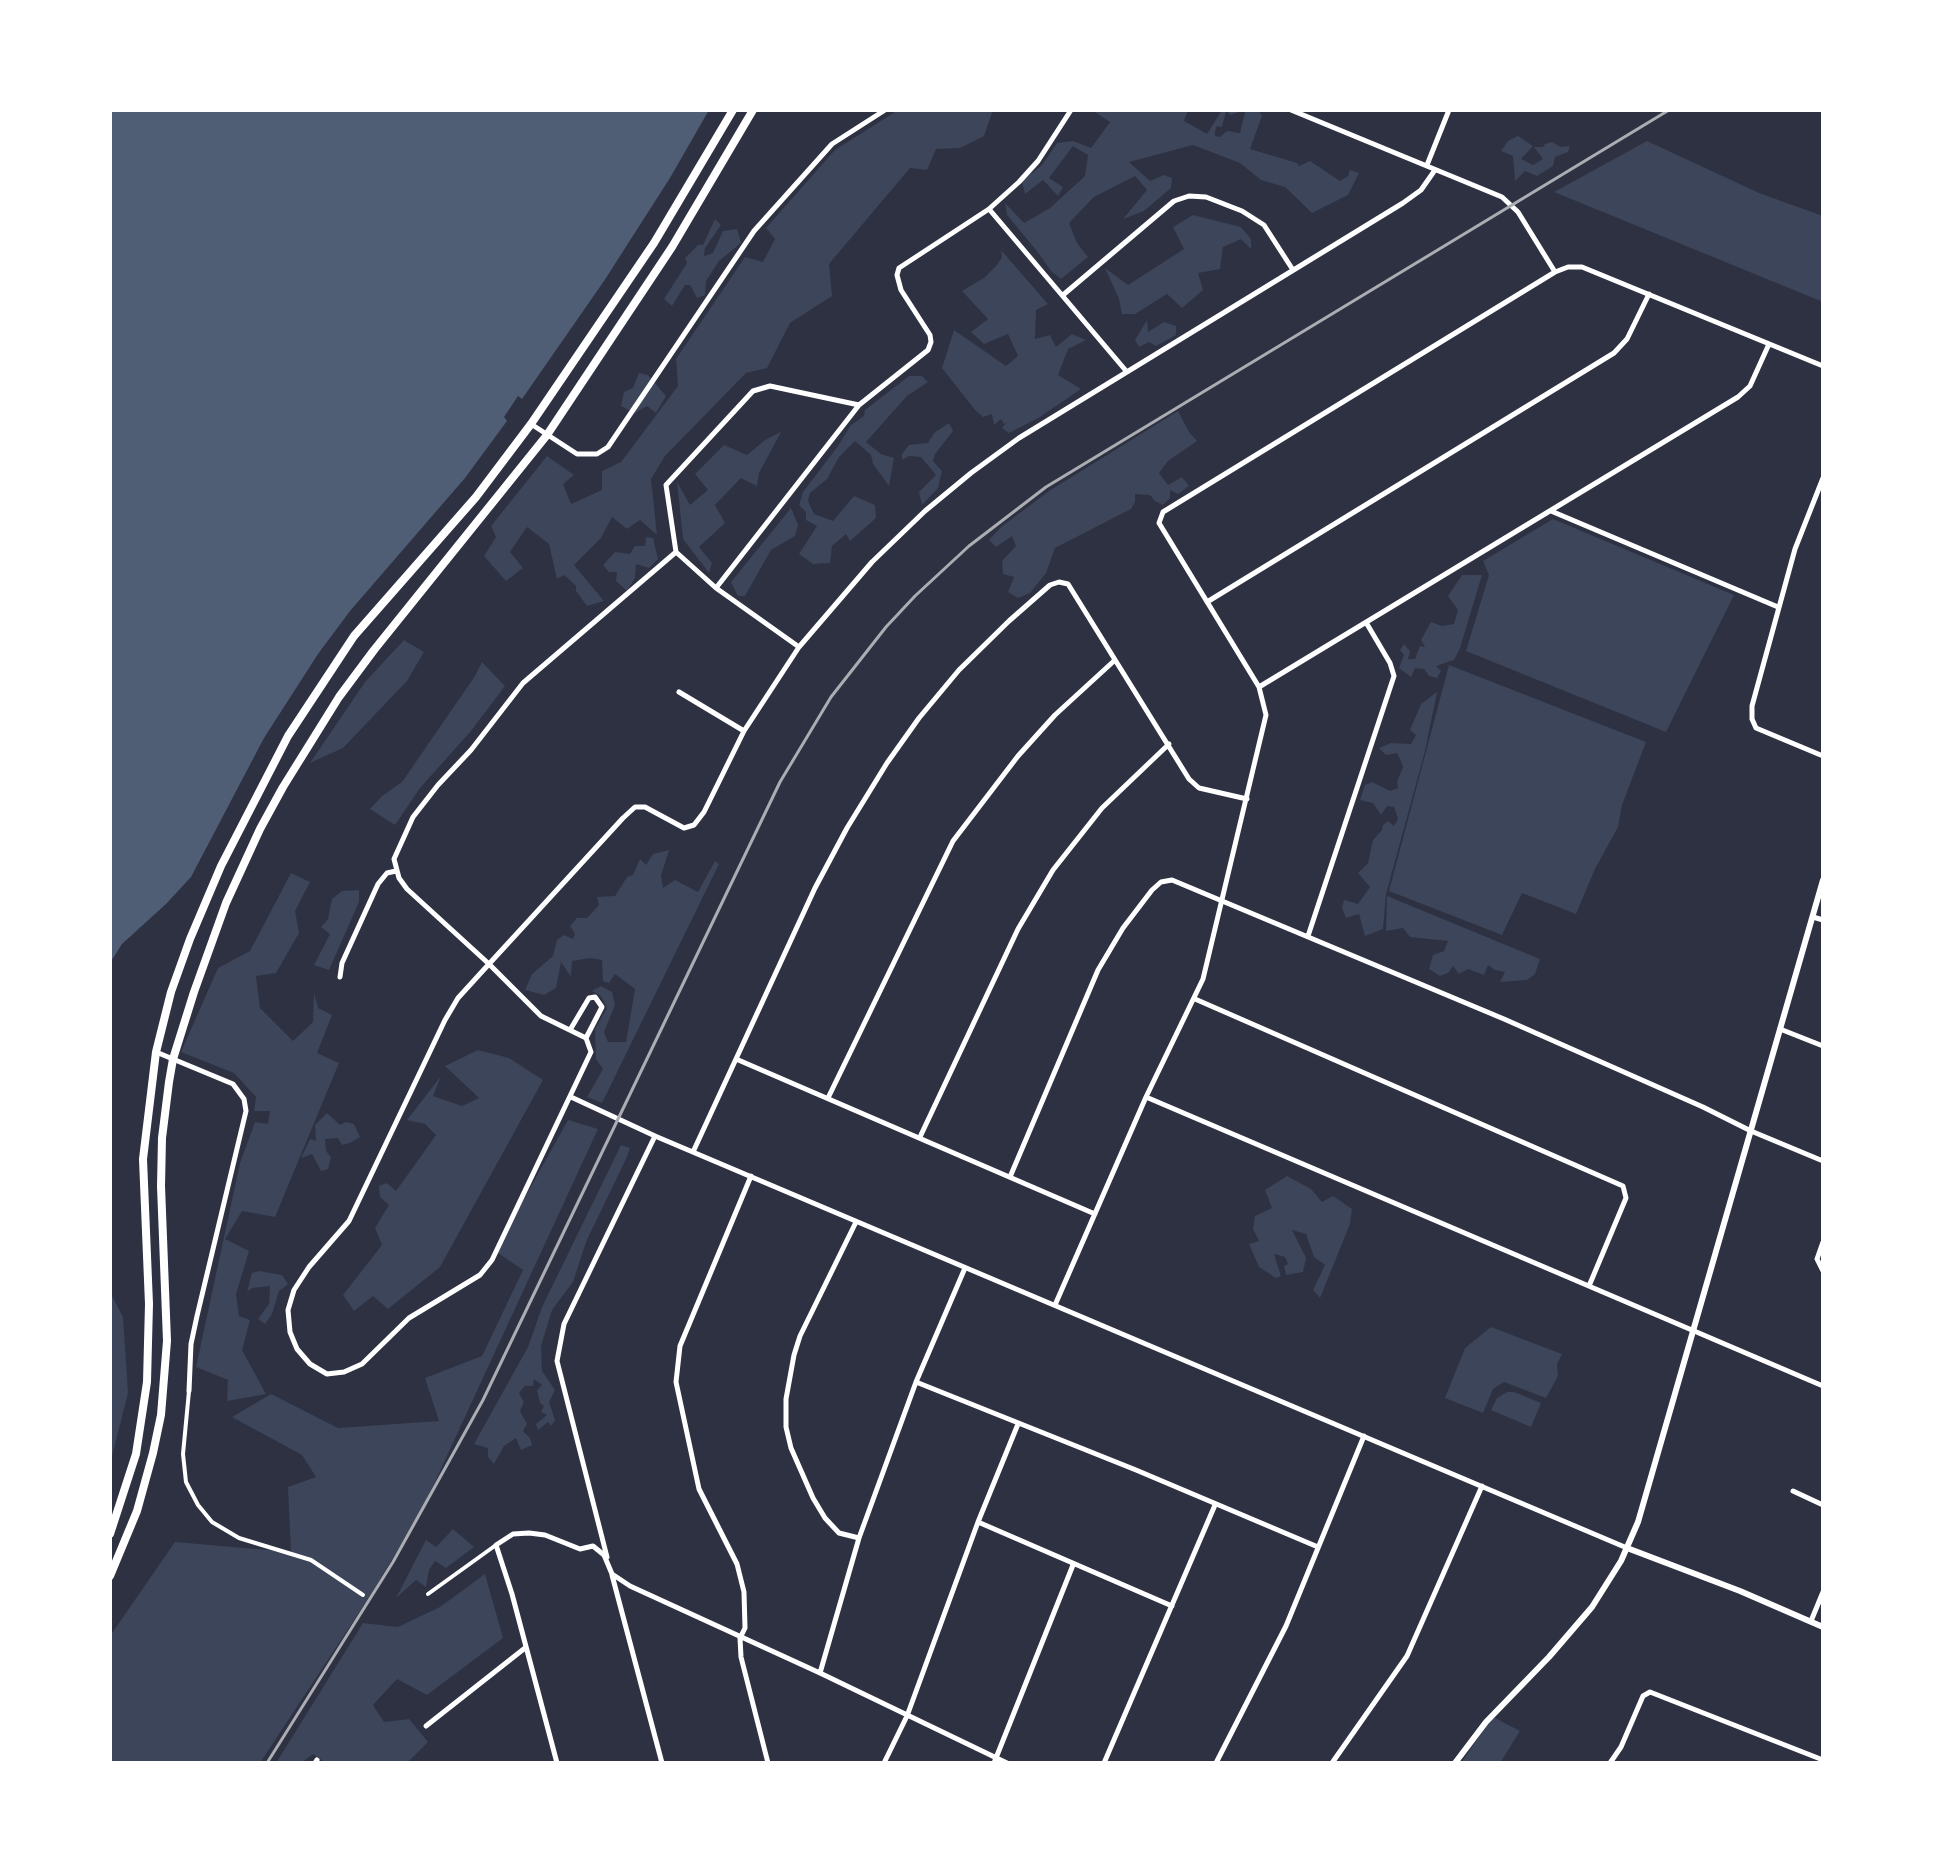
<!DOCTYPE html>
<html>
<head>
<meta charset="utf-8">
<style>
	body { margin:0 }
	#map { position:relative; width:1933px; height:1873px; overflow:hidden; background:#2d3142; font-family:"Libre Baskerville",serif }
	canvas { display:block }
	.frame { position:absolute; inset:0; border:112px solid #fff; pointer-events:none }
</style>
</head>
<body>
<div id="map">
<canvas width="1933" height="1873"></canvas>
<div class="frame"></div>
</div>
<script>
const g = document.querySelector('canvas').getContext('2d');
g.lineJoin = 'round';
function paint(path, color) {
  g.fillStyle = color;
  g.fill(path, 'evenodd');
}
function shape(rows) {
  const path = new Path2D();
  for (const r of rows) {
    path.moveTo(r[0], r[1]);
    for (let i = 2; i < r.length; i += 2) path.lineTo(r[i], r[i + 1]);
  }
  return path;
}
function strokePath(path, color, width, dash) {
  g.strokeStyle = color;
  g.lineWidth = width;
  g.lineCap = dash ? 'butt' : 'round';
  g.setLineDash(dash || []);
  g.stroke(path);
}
paint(shape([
	[898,110,993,110,984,136,960,148,936,149,927,170,910,168,829,264,832,296,790,323,767,368,746,373,665,456,651,479,657,535,640,520,627,529,612,517,601,538,574,565,604,601,587,606,576,591,576,586,564,575,557,579,549,544,527,527,510,552,523,568,506,581,484,556,496,537,491,526,547,456,574,475,563,484,571,504,602,490,602,471,621,462,678,386,676,359,745,257,763,262,775,239,766,228,835,150],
	[1092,110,1188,110,1184,121,1207,134,1222,110,1239,110,1239,112,1231,115,1226,111,1222,127,1217,126,1215,131,1215,136,1220,137,1227,131,1240,133,1245,112,1258,110,1262,116,1250,149,1297,163,1299,166,1310,161,1340,181,1348,176,1350,170,1359,173,1348,195,1312,213,1285,187,1261,180,1240,163,1193,145,1129,162,1150,181,1164,175,1172,178,1171,188,1144,211,1123,219,1147,190,1135,176,1094,197,1069,223,1077,243,1088,257,1061,279,1052,272,1036,250,1007,215,1005,203,1024,223,1050,208,1085,176,1088,155,1073,146,1049,178,1063,187,1058,196,1043,180,1025,194,1022,181,1042,165,1057,143,1073,141,1091,148,1110,122],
	[1518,136,1533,146,1521,159,1533,165,1543,159,1534,147,1543,147,1545,144,1552,142,1561,147,1570,146,1568,152,1555,157,1553,166,1537,176,1525,171,1515,181,1513,156,1501,151,1508,141],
	[1647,141,1759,193,1823,216,1823,302,1554,192],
	[1193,215,1241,227,1251,239,1251,249,1241,239,1223,247,1220,269,1198,273,1203,290,1182,308,1167,294,1135,314,1122,314,1119,299,1105,268,1128,285,1184,249,1173,227],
	[715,219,721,225,705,248,704,256,713,253,723,231,737,229,741,243,719,261,706,281,705,295,697,298,690,285,685,285,672,306,664,299,687,263,685,258,698,245,703,245],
	[1001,250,1048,304,1036,310,1035,339,1050,335,1056,347,1072,334,1086,340,1068,349,1058,375,1081,389,1040,417,1009,433,1002,428,1007,422,1004,424,1001,419,994,425,992,414,983,417,975,410,942,368,954,330,1006,366,1018,356,1008,334,984,344,971,332,988,319,962,291,984,278,997,265,1002,257],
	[1147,320,1148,332,1164,322,1176,326,1176,335,1156,346,1149,342,1139,347,1135,340],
	[639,373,648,375,666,396,656,413,647,406,635,413,621,406,624,392,633,388],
	[909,376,922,376,928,382,907,396,866,442,881,454,894,458,889,486,873,464,871,455,855,441,839,457,827,479,810,493,808,501,814,514,833,521,854,496,875,505,876,518,850,541,846,534,832,546,830,563,813,564,799,554,817,526,806,520,806,512,799,505,803,492,838,446,851,425,864,416,865,410],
	[1178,411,1189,432,1197,441,1168,461,1159,473,1168,485,1182,477,1189,486,1178,494,1170,490,1170,498,1163,505,1155,501,1150,495,1135,494,1135,502,1131,509,1055,548,1046,573,1030,593,1018,598,1008,592,1014,577,1003,574,1002,561,1016,546,1012,536,996,547,989,540,1001,527,1049,491],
	[949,423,953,431,935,454,933,461,942,471,938,488,922,505,919,492,936,475,921,457,909,456,902,460,902,454,909,445,928,443,934,433],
	[781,432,759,473,757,486,741,478,715,505,725,523,699,547,712,563,709,573,683,539,677,482,690,505,708,490,695,474,724,445,747,455,765,440],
	[791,508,798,525,795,536,771,550,745,596,738,596,731,582],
	[1553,519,1734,595,1666,732,1466,651,1489,575,1483,561],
	[646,537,653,538,658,559,649,568,636,564,635,578,627,591,616,581,617,572,609,572,603,565,615,552,630,554,635,546,645,546],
	[1462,575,1482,575,1460,648,1454,660,1436,666,1441,671,1437,678,1429,676,1424,669,1415,668,1411,677,1399,668,1404,655,1400,650,1404,644,1410,651,1408,659,1415,659,1420,646,1425,647,1421,640,1431,622,1442,626,1454,624,1458,610,1448,596],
	[404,640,424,652,407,681,343,748,310,763,365,682],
	[482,662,505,686,471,731,420,788,395,825,370,809,382,796,402,782,475,676],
	[1449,665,1646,742,1622,805,1618,827,1595,869,1576,914,1522,893,1502,935,1389,891],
	[1437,692,1425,751,1386,894,1383,929,1365,936,1359,914,1346,918,1342,908,1344,900,1358,904,1370,887,1358,873,1368,863,1373,840,1382,830,1383,825,1388,821,1394,826,1398,819,1394,807,1387,806,1381,815,1373,803,1360,800,1365,785,1372,782,1390,791,1398,788,1397,782,1403,767,1400,759,1397,753,1386,755,1379,748,1391,743,1411,744,1416,735,1410,730,1421,704],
	[669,850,661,876,663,888,675,880,698,892,715,861,719,864,602,1103,587,1097,603,1069,596,1059,595,1029,607,1008,601,996,592,991,601,986,612,992,615,1005,604,1032,608,1042,626,1042,635,989,615,974,609,983,603,981,602,960,590,958,572,961,571,977,561,962,556,988,544,995,525,990,532,974,553,956,557,940,564,935,573,939,575,934,570,926,577,918,587,918,599,905,597,897,615,896,627,877,633,875,640,859,646,865,653,854],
	[291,873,310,882,295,911,299,933,276,973,256,976,260,1008,293,1041,313,1022,314,993,318,1008,332,1015,317,1053,339,1063,275,1217,242,1211,225,1239,249,1251,236,1294,239,1316,250,1320,242,1350,266,1394,227,1401,228,1380,196,1367,240,1163,255,1122,268,1124,270,1111,254,1111,256,1097,234,1073,181,1052,218,968,250,951],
	[359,890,359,902,329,970,314,965,330,934,321,927,328,919,332,899,342,891],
	[1387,896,1540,959,1535,974,1527,980,1500,982,1505,972,1495,970,1488,965,1484,975,1468,969,1459,974,1453,966,1448,973,1440,976,1429,969,1433,955,1444,951,1448,941,1410,937,1403,928,1386,931],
	[478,1050,509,1058,543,1080,440,1267,388,1309,373,1296,354,1311,343,1295,382,1245,375,1228,389,1205,380,1197,379,1186,387,1183,396,1191,436,1135,425,1124,407,1120,441,1076,433,1096,462,1106,479,1098,445,1066],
	[327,1113,340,1125,346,1122,354,1124,360,1137,350,1143,342,1145,338,1138,325,1139,326,1151,331,1157,328,1169,321,1171,312,1154,301,1158,310,1139,316,1141,315,1125],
	[568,1120,598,1129,422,1510,368,1599,260,1763,110,1763,110,1636,175,1542,291,1552,288,1487,316,1477,302,1455,232,1417,271,1394,338,1428,439,1421,425,1378,482,1356,523,1270,495,1251],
	[621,1145,630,1148,626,1159,586,1242,573,1282,552,1310,541,1346,542,1371,555,1390,549,1402,555,1420,551,1426,548,1422,538,1430,536,1424,547,1415,541,1412,544,1406,540,1403,537,1390,542,1385,534,1379,533,1386,525,1386,519,1393,524,1402,520,1411,527,1424,523,1431,530,1438,532,1445,521,1450,516,1438,504,1446,494,1464,488,1457,488,1448,474,1444,528,1347,542,1307],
	[1287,1176,1311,1189,1322,1202,1333,1196,1352,1209,1350,1224,1320,1298,1313,1290,1325,1265,1314,1257,1306,1234,1292,1230,1306,1258,1303,1272,1286,1275,1284,1266,1288,1264,1285,1257,1274,1254,1281,1276,1276,1278,1259,1267,1249,1244,1259,1241,1253,1229,1255,1216,1272,1208,1265,1190],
	[259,1271,282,1275,288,1284,279,1291,272,1314,265,1324,258,1319,269,1304,270,1286,252,1288,247,1292,252,1273],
	[110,1292,123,1317,128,1393,110,1464],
	[1491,1327,1562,1354,1557,1364,1558,1376,1546,1398,1504,1382,1493,1389,1483,1413,1445,1398,1465,1348],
	[1507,1392,1514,1392,1541,1403,1531,1427,1491,1410,1497,1398],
	[453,1529,474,1547,446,1568,435,1561,429,1570,426,1587,416,1580,396,1598,426,1540,436,1547],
	[485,1574,503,1638,427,1695,397,1679,373,1705,384,1722,409,1719,428,1742,408,1762,326,1763,313,1754,301,1763,276,1763,363,1623,398,1627,440,1607],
	[1493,1717,1520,1731,1500,1763,1461,1763]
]), '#3c4559');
paint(shape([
	[110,110,709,110,670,178,604,281,522,399,518,396,504,417,507,421,465,478,350,611,318,654,264,738,191,877,166,904,122,944,110,963]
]), '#4f5d75');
strokePath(shape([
	[189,1391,183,1454,186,1482,198,1505,212,1522,239,1538,311,1560,363,1595],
	[428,1594,496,1545]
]), '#fff', 4);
strokePath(shape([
	[1071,110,1038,161,1019,182,989,209,899,268,897,275,901,290,930,335,931,342,928,350,859,405,770,386,753,391,666,485,676,552,523,683,471,750,438,785,413,817,394,859,399,878,407,889,489,964,541,1016,586,1038,591,1052,492,1260,480,1275,409,1318,362,1364,344,1372,327,1374,310,1364,297,1349,290,1332,288,1310,294,1290,309,1267,349,1221,445,1020,458,998,489,964,623,818,635,807,645,807,684,828,694,825,704,812,744,731,799,647,872,562,925,511,971,473,1019,438,1403,203,1421,190,1435,170],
	[1291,110,1502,197,1518,212,1555,272],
	[1427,165,1449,110],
	[989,209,1127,372],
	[1063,295,1174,201,1189,196,1206,197,1242,211,1264,225,1293,270],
	[531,424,577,454,597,454,608,447,754,231,832,144,885,110],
	[1823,478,1795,549,1752,706,1752,719,1756,728,1823,756],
	[1551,511,1778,607],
	[676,552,716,588,799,647],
	[716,588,859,405],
	[1207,602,1614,353,1627,339,1649,294],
	[1259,687,1738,397,1750,386,1769,344],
	[679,692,744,731],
	[1813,917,1823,920],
	[1308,936,1394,676,1390,663,1367,624],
	[340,977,342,963,378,884,387,873,396,871],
	[1195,999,1623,1186,1626,1198,1589,1286],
	[1780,1029,1823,1046],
	[570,1030,589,998,595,997,602,1007,586,1038],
	[156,1052,233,1084,244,1099,246,1111,197,1316,191,1344,189,1391],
	[736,1059,1095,1214],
	[571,1097,655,1136,1627,1548],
	[1146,1097,1823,1386],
	[828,1098,953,841,1018,756,1055,715,1115,660],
	[920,1137,1018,929,1053,870,1102,808,1169,744],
	[693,1152,815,888,847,828,887,763,919,718,959,670,1009,621,1050,585,1059,582,1068,584,1189,779,1199,788,1247,799],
	[751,1176,680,1346,676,1382,699,1489,737,1564,744,1592,745,1628,740,1638,741,1657,768,1763],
	[1010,1177,1098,970,1123,928,1152,890,1161,882,1172,880,1504,1019,1703,1107,1751,1131,1823,1161],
	[856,1222,800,1336,794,1355,786,1399,786,1427,791,1448,813,1498,825,1518,839,1533,859,1538],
	[1823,1242,1817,1259,1823,1271],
	[1055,1305,1146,1097,1203,979,1266,715,1259,687,1159,523,1163,512,1555,272,1568,267,1582,267,1823,366],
	[916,1382,1136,1470,1318,1547],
	[1793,1491,1823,1505],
	[978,1522,1172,1606],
	[607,1557,557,1361,564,1324,655,1136],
	[612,1575,662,1763],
	[1811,1621,1823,1592],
	[820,1673,859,1538,916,1382,965,1268],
	[426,1726,525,1648],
	[315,1763,317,1760],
	[557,1763,512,1594,496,1545,513,1534,529,1533,545,1535,580,1549,593,1546,604,1555,612,1574,630,1586,820,1673,1007,1763],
	[884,1763,907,1716,978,1522,1018,1424],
	[994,1763,1073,1565],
	[1104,1763,1215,1505],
	[1216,1763,1286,1626,1364,1436],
	[1332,1763,1407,1656,1482,1486],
	[1610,1763,1621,1747,1643,1696,1650,1692,1823,1760]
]), '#fff', 5);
strokePath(shape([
	[1627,1548,1740,1591,1823,1627],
	[1455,1763,1486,1722,1549,1657,1592,1607,1621,1561,1638,1522,1823,880]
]), '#fff', 6);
strokePath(shape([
	[110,1534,136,1454,147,1382,149,1304,143,1159,156,1052,171,992,190,939,221,866,288,736,354,636,476,497,531,424,654,243,733,110],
	[110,1576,137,1511,153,1453,161,1415,167,1341,161,1186,162,1138,169,1082,173,1059,194,992,226,903,260,829,283,787,339,697,374,650,547,435,672,247,753,110]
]), '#fff', 8);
strokePath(shape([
	[267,1763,393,1562,483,1400,780,782,831,697,886,627,915,596,969,546,1046,487,1669,110]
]), '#abadb3', 3);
</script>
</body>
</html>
